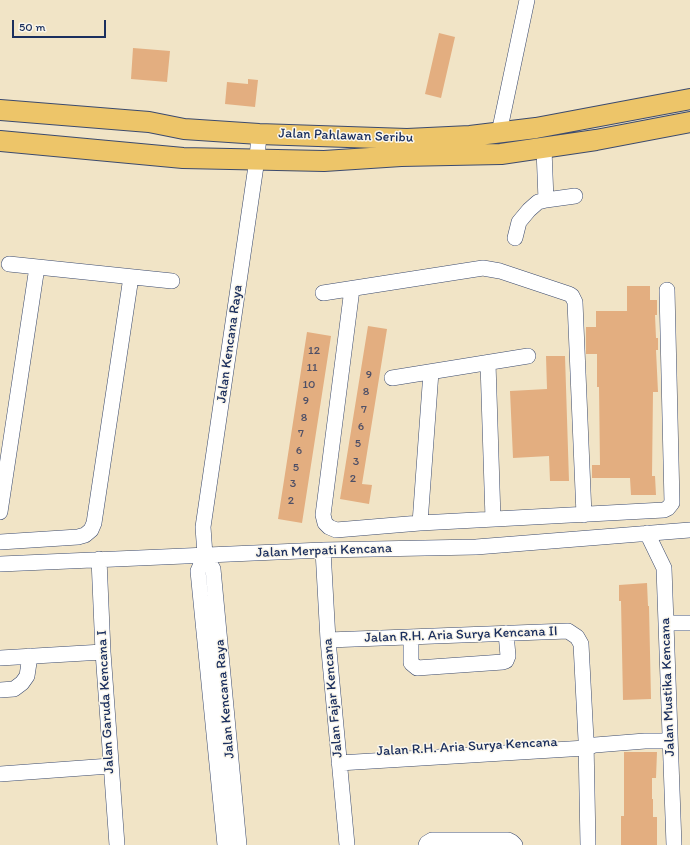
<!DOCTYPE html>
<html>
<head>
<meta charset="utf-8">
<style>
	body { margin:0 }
	#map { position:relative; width:690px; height:845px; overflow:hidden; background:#f1e4c6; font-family:Itim,sans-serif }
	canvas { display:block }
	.scale { position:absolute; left:12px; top:20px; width:94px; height:18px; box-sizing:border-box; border:2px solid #1b2f5e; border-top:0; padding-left:5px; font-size:12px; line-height:14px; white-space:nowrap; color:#1b2f5e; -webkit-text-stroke:3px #fbf7ec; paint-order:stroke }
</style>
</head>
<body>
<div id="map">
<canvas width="690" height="845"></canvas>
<div class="scale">50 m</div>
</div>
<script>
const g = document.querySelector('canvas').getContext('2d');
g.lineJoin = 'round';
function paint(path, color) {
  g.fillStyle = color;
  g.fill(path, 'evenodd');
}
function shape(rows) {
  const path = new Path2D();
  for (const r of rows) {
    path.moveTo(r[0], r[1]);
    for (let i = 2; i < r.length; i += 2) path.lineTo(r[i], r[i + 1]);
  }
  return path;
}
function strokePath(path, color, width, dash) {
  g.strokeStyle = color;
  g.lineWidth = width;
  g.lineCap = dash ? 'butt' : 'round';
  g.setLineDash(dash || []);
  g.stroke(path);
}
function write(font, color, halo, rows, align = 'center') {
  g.font = font + ' Itim,sans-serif';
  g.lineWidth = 3;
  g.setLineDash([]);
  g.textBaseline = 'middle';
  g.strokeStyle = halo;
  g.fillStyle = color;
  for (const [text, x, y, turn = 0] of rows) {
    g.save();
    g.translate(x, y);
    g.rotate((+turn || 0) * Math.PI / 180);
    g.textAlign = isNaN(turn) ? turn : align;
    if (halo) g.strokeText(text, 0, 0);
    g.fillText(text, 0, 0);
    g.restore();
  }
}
paint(shape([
	[439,33,455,37,441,98,425,94],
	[133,48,170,51,167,82,131,79],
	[248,79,258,80,255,107,225,104,227,82,248,84],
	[627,286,650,286,650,300,657,300,657,315,655,315,656,338,658,338,658,350,656,350,658,392,653,392,652,476,655,476,656,495,631,495,630,478,592,478,592,465,600,465,599,387,597,387,597,354,586,354,586,327,596,327,596,311,627,311],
	[368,326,387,329,362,484,372,485,369,504,340,499],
	[307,332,331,336,302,523,278,519],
	[546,356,565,356,569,481,550,481,549,456,513,458,510,391,547,389],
	[647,583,648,606,649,606,651,699,623,700,621,601,619,601,619,585],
	[624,752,657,752,656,778,652,778,652,799,653,799,653,817,657,817,657,845,621,845,621,816,624,816]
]), '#e3ae80');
const minor = shape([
	[499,133,527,0],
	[546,200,575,196],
	[515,238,519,222,529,210,538,202,546,200,544,149],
	[9,264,172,281],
	[352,289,323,515,325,523,329,527,336,530,420,523,664,510,668,508,672,503,667,290],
	[323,293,483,268,500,271,569,294,572,296,575,302,584,515],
	[488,363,493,519],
	[392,378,528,356],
	[0,512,37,267],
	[420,523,431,372],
	[647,533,664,568,674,845],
	[0,542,78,537,85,535,91,530,94,523,131,277],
	[323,550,328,640,347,845],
	[205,555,198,571,225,845],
	[99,559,103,652,117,845],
	[0,564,323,550,476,547,690,530],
	[666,623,690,623],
	[411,637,411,663,417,668,503,662,506,661,508,656,506,633],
	[328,640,568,631,577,637,581,644,586,740,588,845],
	[0,658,103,652],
	[0,690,14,689,22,683,27,676,30,656],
	[339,763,586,748,595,745,645,741,670,741],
	[0,774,110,766],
	[239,845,213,569,205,555,203,527,257,159,259,134],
	[426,845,427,843,432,840,508,840,512,842,515,845]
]);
const major = shape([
	[0,110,149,122,184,129,259,134,407,139,470,136,536,128,690,99],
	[0,141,183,158,324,161,401,156,501,154,596,140,690,122]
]);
strokePath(minor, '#3b4a6e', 16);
strokePath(major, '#3b4a6e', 22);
strokePath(minor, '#fff', 15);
strokePath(major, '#edc569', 20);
write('12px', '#4d4f66', null, [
	["12",314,351],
	["11",312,368],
	["9",369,375],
	["10",309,385],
	["8",366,392],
	["9",306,401],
	["7",364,410],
	["8",304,418],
	["6",361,427],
	["7",301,434],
	["5",358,444],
	["6",299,451],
	["3",356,462],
	["5",296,468],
	["2",353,479],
	["3",293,484],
	["2",291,501]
]);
write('14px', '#1b2f5e', '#fbf7ec', [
	["Jalan Pahlawan Seribu",346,136,2],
	["Jalan Kencana Raya",230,344,-82],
	["Jalan Merpati Kencana",324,551,-2],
	["Jalan R.H. Aria Surya Kencana II",461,635,-2],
	["Jalan Mustika Kencana",668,687,-92],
	["Jalan Fajar Kencana",333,698,-95],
	["Jalan Kencana Raya",225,699,-95],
	["Jalan Garuda Kencana I",106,702,-93],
	["Jalan R.H. Aria Surya Kencana",467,747,-3]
]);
</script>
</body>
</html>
